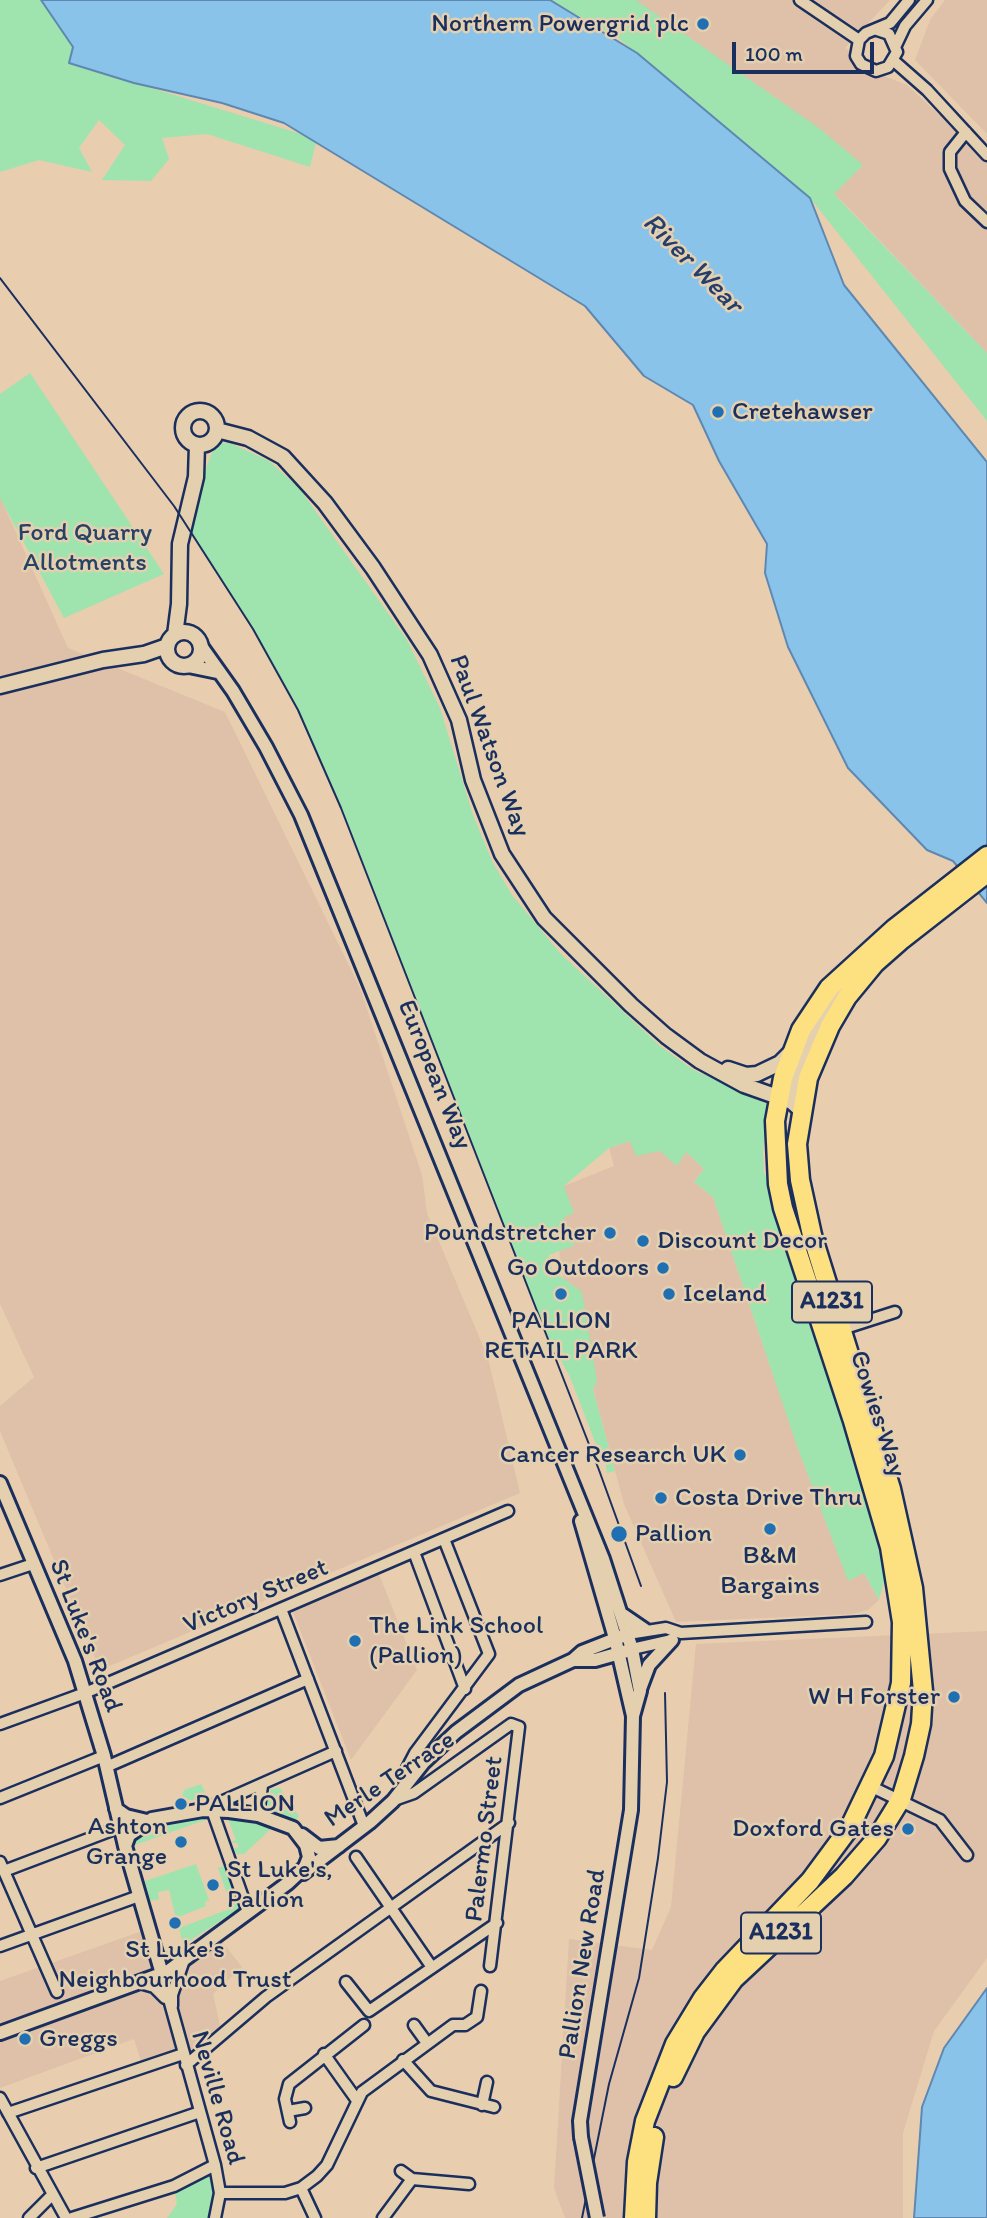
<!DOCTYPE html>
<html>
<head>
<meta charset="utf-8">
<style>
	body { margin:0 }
	#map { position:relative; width:987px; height:2218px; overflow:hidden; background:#e8ceae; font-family:Itim,sans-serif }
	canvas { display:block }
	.scale { position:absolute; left:732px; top:42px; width:142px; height:32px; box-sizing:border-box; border:4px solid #1b2f5e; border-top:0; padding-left:9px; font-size:21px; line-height:24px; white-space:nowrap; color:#1b2f5e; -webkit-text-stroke:5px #e4d0af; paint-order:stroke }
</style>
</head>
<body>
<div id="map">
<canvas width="987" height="2218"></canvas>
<div class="scale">100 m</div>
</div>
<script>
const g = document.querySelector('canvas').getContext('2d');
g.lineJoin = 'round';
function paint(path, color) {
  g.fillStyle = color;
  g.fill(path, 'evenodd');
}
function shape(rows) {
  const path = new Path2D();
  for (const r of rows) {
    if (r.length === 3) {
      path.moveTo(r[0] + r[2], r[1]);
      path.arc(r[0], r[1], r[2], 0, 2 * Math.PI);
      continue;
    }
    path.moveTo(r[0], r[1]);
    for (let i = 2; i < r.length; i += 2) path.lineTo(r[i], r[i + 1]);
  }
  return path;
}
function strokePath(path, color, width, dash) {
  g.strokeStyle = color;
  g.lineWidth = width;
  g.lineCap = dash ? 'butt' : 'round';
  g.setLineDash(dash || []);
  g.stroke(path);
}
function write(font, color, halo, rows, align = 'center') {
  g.font = font + ' Itim,sans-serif';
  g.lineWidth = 5;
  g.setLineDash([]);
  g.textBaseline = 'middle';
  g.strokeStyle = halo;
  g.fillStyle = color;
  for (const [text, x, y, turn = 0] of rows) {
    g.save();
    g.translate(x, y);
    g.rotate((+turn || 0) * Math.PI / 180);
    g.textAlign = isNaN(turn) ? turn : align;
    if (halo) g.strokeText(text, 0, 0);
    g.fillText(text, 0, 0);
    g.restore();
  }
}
paint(shape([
	[626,0,890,0,845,48,884,76,907,85,987,159,987,353,845,204,747,119],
	[945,0,987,0,987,134,915,60,930,20],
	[0,497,68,648,225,712,360,988,422,1175,427,1213,488,1358,520,1493,100,1670,0,1431,0,1406,34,1377,0,1304],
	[630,1141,660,1151,686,1151,704,1169,694,1182,713,1197,797,1446,848,1580,864,1573,879,1600,868,1610,852,1614,676,1622,624,1504,560,1265,558,1218,564,1186,614,1166,609,1148],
	[379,1574,417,1670,351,1760,293,1612],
	[987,1631,987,1958,934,2031,903,2133,903,2218,565,2218,554,2188,569,1939,652,1950,671,1907,696,1644],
	[148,1929,159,1948,173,1953,191,1954,216,1934,242,1967,213,1994,222,2034,192,2061,183,2054,143,2068,134,2039,0,2088,0,1981]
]), '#dec1a8');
paint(shape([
	[0,0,41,0,73,48,70,63,301,134,316,143,310,167,207,134,162,138,169,159,151,181,102,180,125,145,99,120,79,148,92,172,39,160,0,172],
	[550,0,636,0,819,128,863,165,834,194,987,353,987,421,810,198,617,37],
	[30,373,164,574,64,618,0,498,0,394],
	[222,443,230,443,269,461,299,488,407,640,440,708,473,815,493,863,512,895,560,953,660,1046,692,1069,767,1104,763,1153,764,1173,771,1185,779,1220,860,1472,885,1577,879,1600,864,1573,848,1581,797,1446,713,1197,694,1182,704,1169,686,1152,677,1166,660,1151,636,1156,630,1141,609,1148,564,1186,574,1213,564,1217,575,1245,549,1255,552,1270,582,1292,597,1381,593,1389,615,1471,607,1473,605,1459,602,1460,570,1377,545,1331,341,808,298,710,253,629,190,530,202,479,213,450],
	[201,1784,209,1800,181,1800,184,1790],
	[280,1788,299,1816,296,1820,271,1812,266,1803,271,1789],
	[188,1819,208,1819,135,1845,135,1837,160,1826],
	[228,1819,273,1827,244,1854,237,1854,232,1849,239,1847,237,1843,229,1843,236,1840],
	[196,1864,209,1900,205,1902,206,1906,176,1918,169,1890,158,1892,159,1899,150,1901,145,1881],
	[226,1865,242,1907,183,1945,179,1928,232,1908,218,1868],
	[215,2165,219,2186,215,2218,167,2218,177,2204,174,2186]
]), '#9fe3ae');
const water = shape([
	[41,0,550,0,637,53,810,198,844,285,987,462,987,903,953,861,927,850,848,768,788,647,765,573,767,544,719,461,693,405,644,376,585,306,284,123,222,103,134,83,69,63,73,47,41,0],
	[987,1988,987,2218,914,2218,922,2107,944,2048,987,1988]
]);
paint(water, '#8ac3e9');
strokePath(water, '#5e88b1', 2);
const minor = shape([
	[800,0,859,40],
	[877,30,889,34,897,52,888,67,876,71,861,64,856,56,859,40,866,33,890,23,909,0],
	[896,45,905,26,927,0],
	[894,61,927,90,987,155],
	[966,132,950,152,950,169,965,201,987,222],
	[839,1330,895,1312],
	[414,1552,465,1689],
	[0,1575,33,1564],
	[281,1609,364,1826],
	[628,1634,666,1628,681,1633,866,1622],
	[632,1649,672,1640],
	[0,1724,85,1693,508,1511],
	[106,1767,308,1679],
	[406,1784,404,1774,415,1753,489,1654,444,1539],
	[872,1787,940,1820,967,1855],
	[0,1798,104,1756],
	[394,1800,414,1793,511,1724,519,1727,490,1966],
	[205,1809,336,1751],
	[212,1810,248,1912],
	[258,1815,262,1786],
	[356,1857,431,1966],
	[0,1862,57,1992],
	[4,1871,120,1827],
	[0,1946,139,1896],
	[162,1974,215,2165,220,2193,215,2218],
	[346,1982,369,2011,497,1923],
	[140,1983,154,1987,165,1998],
	[172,2006,172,1995,184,1960],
	[414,2025,427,2043],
	[324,2054,356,2099],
	[403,2060,431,2091,494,2107],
	[186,2065,266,1997,509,1823],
	[0,2098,66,2218],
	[482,2105,487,2082],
	[288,2111,305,2108],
	[8,2113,183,2054],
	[290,2122,285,2099,289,2084,364,2025],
	[36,2168,200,2112],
	[401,2171,412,2179],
	[301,2188,315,2218],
	[220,2193,285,2193,301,2188,317,2176,327,2165,362,2092,453,2025,465,2025,477,2017,481,1991],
	[29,2218,52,2195],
	[72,2218,174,2186,215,2165],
	[383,2218,412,2179,469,2184]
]);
const tertiary = shape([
	[201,646,233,691,266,747,301,815,603,1559,632,1649,640,1691,633,1716,631,1810,580,2121,581,2137],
	[189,666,218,672],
	[0,1483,75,1661,104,1756,125,1846,162,1974],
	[581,1521,615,1638,633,1716],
	[623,1615,645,1630],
	[573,1660,595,1660,627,1651],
	[640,1689,649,1665,672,1640],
	[116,1809,126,1816,147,1821],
	[302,1835,319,1848,339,1846],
	[303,1873,370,1822,393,1801,423,1763,456,1732,519,1685,573,1660,582,1652,628,1634],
	[0,2033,167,1972,288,1883,305,1867,309,1857,306,1845,293,1828,258,1815,229,1811,203,1810,152,1819,129,1835,125,1846]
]);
const secondary = shape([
	[200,428,17],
	[217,430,248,438,283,457,325,503,373,568,430,655,459,720,473,780,502,854,544,918,631,1005,666,1036,700,1061,744,1085,792,1102,802,1111],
	[184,649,17],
	[175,635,179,604,180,544,196,477,197,445],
	[0,686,103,660,144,654,167,646],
	[728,1069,746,1075,757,1074,780,1063,791,1052],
	[778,1098,791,1092,803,1055,819,1023,839,994,850,986]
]);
const trunk = shape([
	[673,2077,695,2032,734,1979,844,1876,877,1838,901,1799,914,1756,921,1724,923,1691,913,1588,891,1489,812,1235,800,1180,797,1144,808,1078,830,1026,847,997,875,963,900,941,987,873],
	[634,2218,637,2162,645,2121,675,2044,703,1998,724,1971,810,1881,850,1827,884,1756,901,1683,902,1622,890,1547,853,1421,783,1208,778,1184,775,1121,783,1078,801,1030,829,988,895,928,987,856],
	[646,2218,647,2183,654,2137]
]);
strokePath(minor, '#1b2f5e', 15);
strokePath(tertiary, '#1b2f5e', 18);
strokePath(secondary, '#1b2f5e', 19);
strokePath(trunk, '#1b2f5e', 23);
strokePath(minor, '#e4d0af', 10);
strokePath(tertiary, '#e4d0af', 12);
strokePath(secondary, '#e4d0af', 14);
strokePath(trunk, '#fde080', 18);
strokePath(shape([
	[0,278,174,506,253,629,298,710,341,808,599,1470,641,1586],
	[582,2218,609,2084,639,1978,658,1858,667,1782,665,1693]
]), '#1b2f5e', 2);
const tertiaryBridge = shape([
	[581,2137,597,2218]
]);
strokePath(tertiaryBridge, '#1b2f5e', 18, []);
strokePath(tertiaryBridge, '#e4d0af', 12);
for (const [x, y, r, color] of [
	[703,24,7,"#1f6fb2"],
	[718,412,7,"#1f6fb2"],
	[610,1233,7,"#1f6fb2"],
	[643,1241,7,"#1f6fb2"],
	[663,1268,7,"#1f6fb2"],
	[561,1294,7,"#1f6fb2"],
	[669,1294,7,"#1f6fb2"],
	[740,1455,7,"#1f6fb2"],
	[661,1498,7,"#1f6fb2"],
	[770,1529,7,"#1f6fb2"],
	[619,1534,9,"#1f6fb2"],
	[355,1641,7,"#1f6fb2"],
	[954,1697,7,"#1f6fb2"],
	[181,1804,7,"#1f6fb2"],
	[908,1829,7,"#1f6fb2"],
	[181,1842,7,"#1f6fb2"],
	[213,1885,7,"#1f6fb2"],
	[175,1923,7,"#1f6fb2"],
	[25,2039,7,"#1f6fb2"]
]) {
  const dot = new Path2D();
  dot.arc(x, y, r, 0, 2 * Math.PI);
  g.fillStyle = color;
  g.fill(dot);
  strokePath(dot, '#e4d0af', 2.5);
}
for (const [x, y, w] of [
	[832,1302,80],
	[781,1933,80]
]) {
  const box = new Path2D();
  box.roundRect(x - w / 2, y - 20.5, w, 41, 5);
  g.fillStyle = '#e4d0af';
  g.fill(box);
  strokePath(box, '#1b2f5e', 2);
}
write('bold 24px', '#1b2f5e', null, [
	["A1231",832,1302],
	["A1231",781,1933]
]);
write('26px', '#1b2f5e', '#e4d0af', [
	["Northern Powergrid plc",689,24,"right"],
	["Cretehawser",732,412],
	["Poundstretcher",596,1233,"right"],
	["Discount Decor",657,1241],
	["Go Outdoors",649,1268,"right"],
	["Iceland",683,1294],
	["PALLION",561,1321,"center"],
	["RETAIL PARK",561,1351,"center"],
	["Cancer Research UK",726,1455,"right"],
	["Costa Drive Thru",675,1498],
	["Pallion",635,1534],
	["B&M",770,1556,"center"],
	["Bargains",770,1586,"center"],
	["The Link School",369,1626],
	["(Pallion)",369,1656],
	["W H Forster",940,1697,"right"],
	["PALLION",195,1804],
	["Ashton",167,1827,"right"],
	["Grange",167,1857,"right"],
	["Doxford Gates",894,1829,"right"],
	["St Luke's,",227,1870],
	["Pallion",227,1900],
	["St Luke's",175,1950,"center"],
	["Neighbourhood Trust",175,1980,"center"],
	["Greggs",39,2039]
], 'left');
write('26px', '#284166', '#e4d0af', [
	["Ford Quarry",85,533],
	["Allotments",85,563]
]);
write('26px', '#1b2f5e', '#e4d0af', [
	["Paul Watson Way",489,746,70],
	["European Way",434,1075,68],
	["Cowies Way",877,1414,72],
	["Victory Street",256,1597,-23],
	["St Luke's Road",85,1636,69],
	["Merle Terrace",390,1780,-34],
	["Palermo Street",485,1839,-83],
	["Pallion New Road",583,1964,-81],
	["Neville Road",217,2098,74]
]);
write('italic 28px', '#263e6c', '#e4d0af', [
	["River Wear",692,264,45]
]);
</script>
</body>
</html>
